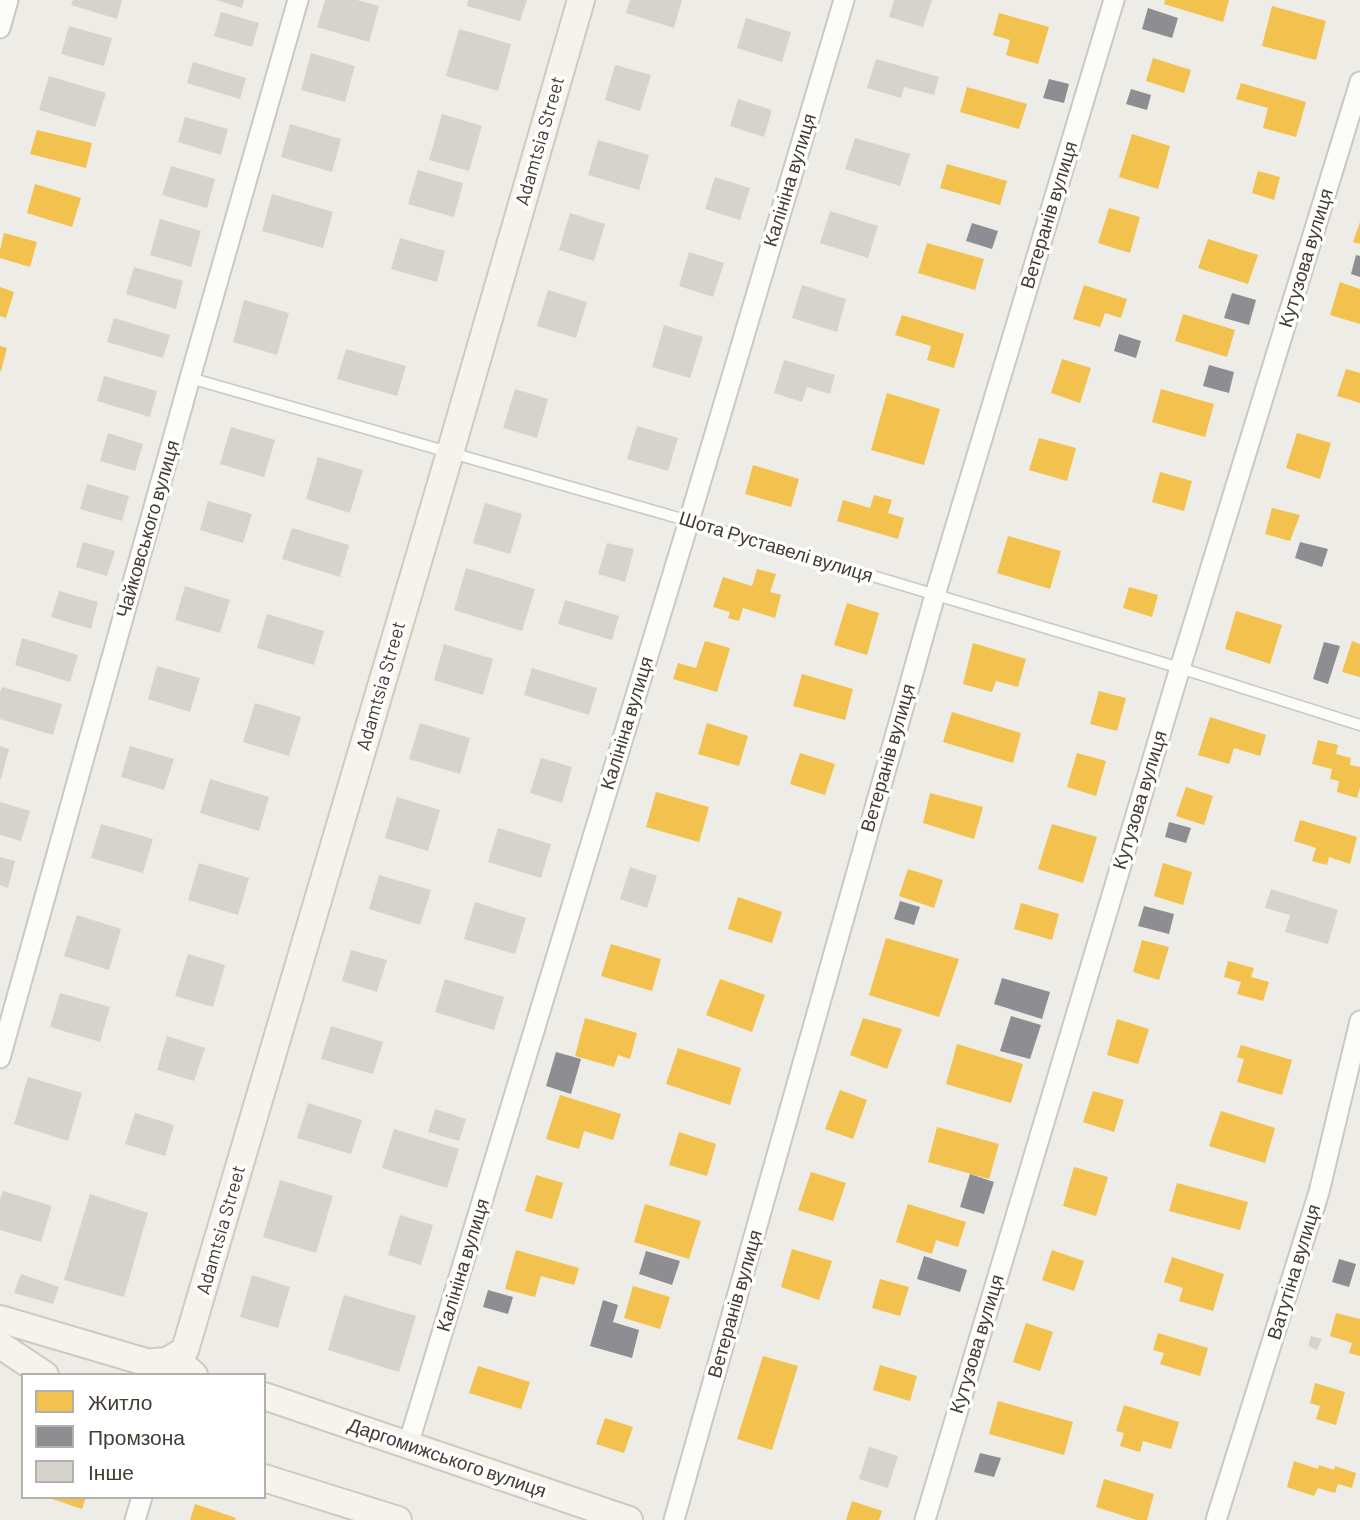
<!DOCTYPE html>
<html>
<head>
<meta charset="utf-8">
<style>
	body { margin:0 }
	#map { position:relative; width:1360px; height:1520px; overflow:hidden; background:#eeece6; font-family:Barlow,sans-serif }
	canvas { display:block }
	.legend { position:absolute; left:21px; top:1373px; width:245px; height:126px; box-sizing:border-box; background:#fff; border:2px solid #b4b1ad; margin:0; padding:9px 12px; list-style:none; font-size:21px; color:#443d33 }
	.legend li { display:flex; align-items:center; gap:14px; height:35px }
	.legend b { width:35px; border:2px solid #b4b1ad }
</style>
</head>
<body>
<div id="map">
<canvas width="1360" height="1520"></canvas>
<ul class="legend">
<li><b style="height:19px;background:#f2c14e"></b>Житло</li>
<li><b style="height:19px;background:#8d8d92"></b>Промзона</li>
<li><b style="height:19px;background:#d6d3cd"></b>Інше</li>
</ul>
</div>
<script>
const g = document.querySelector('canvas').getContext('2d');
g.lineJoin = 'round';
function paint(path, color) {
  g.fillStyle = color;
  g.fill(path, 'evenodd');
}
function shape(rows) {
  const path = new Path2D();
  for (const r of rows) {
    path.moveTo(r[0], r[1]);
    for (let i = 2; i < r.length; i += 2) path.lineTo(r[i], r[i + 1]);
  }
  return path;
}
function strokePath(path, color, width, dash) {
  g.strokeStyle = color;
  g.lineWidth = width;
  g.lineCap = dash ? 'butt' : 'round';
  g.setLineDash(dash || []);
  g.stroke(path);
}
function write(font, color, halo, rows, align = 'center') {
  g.font = font + ' Barlow,sans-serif';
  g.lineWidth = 7;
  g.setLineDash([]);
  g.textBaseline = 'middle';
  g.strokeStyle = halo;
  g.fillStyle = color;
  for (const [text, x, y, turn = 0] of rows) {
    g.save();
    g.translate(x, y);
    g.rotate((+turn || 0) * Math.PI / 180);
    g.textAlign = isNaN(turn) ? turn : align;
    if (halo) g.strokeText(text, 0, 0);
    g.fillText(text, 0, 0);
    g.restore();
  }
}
paint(shape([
	[1165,0,1229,0,1223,22,1164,4],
	[1272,6,1326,21,1316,60,1262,46],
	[999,13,1049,27,1038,64,1006,55,1010,40,993,35],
	[1153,58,1191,70,1184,93,1146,81],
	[1241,83,1306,102,1296,137,1263,128,1268,108,1236,99],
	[967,87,1027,104,1019,129,960,112],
	[37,130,92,143,86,168,30,154],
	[1132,134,1170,146,1158,189,1119,177],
	[947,164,1007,181,1000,205,940,188],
	[1258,171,1280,177,1274,200,1252,193],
	[35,184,81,198,72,227,27,213],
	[1109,208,1140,217,1130,253,1098,243],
	[1360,222,1360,244,1353,242],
	[4,233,37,242,30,267,0,258,0,250],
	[1208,239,1258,255,1248,284,1198,268],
	[927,243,984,259,975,290,918,273],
	[1340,282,1360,289,1360,324,1330,315],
	[1084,285,1127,299,1121,318,1105,313,1100,327,1073,319],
	[0,287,14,292,6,318,0,316],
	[1183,314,1235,330,1227,357,1175,341],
	[902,315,964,334,954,368,927,360,931,346,895,335],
	[0,346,7,348,1,371,0,371],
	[1062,359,1091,368,1080,403,1051,393],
	[1346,369,1360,373,1360,403,1337,396],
	[1161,389,1214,404,1205,437,1152,422],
	[887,393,940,409,924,465,871,450],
	[1297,433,1331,443,1320,479,1286,468],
	[1039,438,1076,448,1067,481,1029,470],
	[753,465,799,479,791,507,745,494],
	[1160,472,1192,481,1184,511,1152,502],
	[874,495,892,500,888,513,904,518,898,539,837,521,843,500,870,508],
	[1272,508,1300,515,1290,541,1265,534],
	[1008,536,1061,551,1050,589,997,573],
	[757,569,776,574,770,592,781,595,775,618,743,608,739,621,728,618,730,612,713,607,723,577,752,586],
	[1129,587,1158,595,1152,617,1123,608],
	[847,603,879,613,867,655,834,645],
	[1236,611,1282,625,1270,664,1225,649],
	[705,641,730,648,717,692,673,679,678,663,696,668],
	[1352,641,1360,644,1360,677,1342,672],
	[973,643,1026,659,1018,687,996,681,992,692,963,684],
	[802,674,853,689,845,720,793,706],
	[1099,691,1126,698,1117,731,1090,724],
	[952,712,1021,733,1013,763,943,742],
	[1210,717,1266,735,1260,756,1234,748,1229,764,1198,755],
	[707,723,748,736,739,766,698,754],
	[1318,740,1338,745,1336,754,1351,758,1350,765,1360,767,1360,787,1357,798,1337,792,1339,781,1330,779,1332,769,1312,764],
	[800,753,835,764,825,795,790,784],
	[1077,753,1106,761,1096,796,1067,787],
	[1186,787,1213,796,1204,825,1176,816],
	[656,792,709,807,699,842,646,827],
	[930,793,983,807,974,839,923,823],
	[1300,820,1357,837,1350,864,1329,857,1327,865,1312,861,1316,848,1294,841],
	[1052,824,1097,837,1083,883,1038,869],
	[1163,863,1192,872,1183,905,1154,896],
	[908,869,943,880,934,908,899,896],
	[738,897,782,912,772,943,728,929],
	[1021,903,1059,914,1052,940,1014,929],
	[886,938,959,959,939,1017,869,995],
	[1142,940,1169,947,1159,980,1133,972],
	[611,944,661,959,652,991,601,976],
	[1228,961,1254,968,1251,977,1269,982,1263,1001,1237,994,1241,982,1224,977],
	[720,979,765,995,752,1032,706,1015],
	[585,1018,637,1033,630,1059,618,1055,614,1067,575,1056],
	[863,1018,902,1029,887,1069,850,1055],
	[1117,1019,1149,1029,1138,1064,1107,1055],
	[957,1044,1023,1064,1011,1103,946,1084],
	[1241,1045,1292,1060,1282,1095,1237,1082,1244,1059,1237,1057],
	[678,1048,741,1068,730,1105,666,1084],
	[840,1090,867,1100,853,1139,825,1129],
	[1093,1091,1124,1100,1114,1132,1083,1122],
	[560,1095,621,1114,613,1140,584,1131,579,1149,546,1139],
	[1221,1111,1275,1128,1265,1163,1209,1146],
	[937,1127,999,1144,989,1179,928,1162],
	[679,1132,716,1144,707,1176,669,1165],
	[1074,1167,1108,1177,1096,1216,1063,1206],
	[811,1172,846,1183,833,1221,798,1210],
	[536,1175,563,1183,552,1219,525,1211],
	[1177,1183,1248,1202,1240,1230,1169,1211],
	[645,1204,701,1221,689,1259,634,1242],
	[908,1204,966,1222,958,1247,936,1240,932,1254,896,1242],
	[792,1249,832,1261,819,1300,781,1287],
	[516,1250,579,1268,574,1285,541,1276,535,1297,505,1289],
	[1052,1250,1084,1261,1074,1291,1042,1280],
	[1172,1257,1224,1274,1213,1311,1179,1301,1183,1288,1164,1282],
	[880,1279,909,1287,900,1316,872,1308],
	[633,1286,670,1297,660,1329,624,1318],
	[1336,1313,1360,1319,1360,1356,1349,1353,1352,1343,1330,1336],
	[1026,1323,1053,1332,1040,1371,1013,1362],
	[1158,1333,1208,1348,1200,1376,1160,1364,1164,1353,1153,1350],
	[763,1356,798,1366,772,1450,737,1439],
	[880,1365,917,1376,910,1401,873,1390],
	[478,1366,530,1382,521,1409,469,1393],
	[1315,1383,1345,1392,1336,1425,1316,1419,1320,1406,1310,1403],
	[998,1401,1073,1422,1064,1455,989,1434],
	[1124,1405,1179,1422,1171,1449,1143,1441,1140,1452,1120,1446,1124,1433,1116,1431],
	[605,1418,633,1427,624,1453,596,1444],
	[1294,1461,1318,1469,1319,1465,1334,1470,1335,1466,1356,1473,1352,1488,1338,1484,1335,1493,1318,1488,1314,1496,1287,1487],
	[1104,1479,1154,1494,1147,1520,1137,1520,1096,1507],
	[46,1497,86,1497,82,1509],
	[852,1501,882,1511,879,1520,846,1520],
	[195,1504,236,1518,235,1520,190,1520]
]), '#f2c14e');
paint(shape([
	[1148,8,1178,18,1172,38,1142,29],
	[1049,79,1069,84,1064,103,1043,98],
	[1131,89,1151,95,1147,110,1126,104],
	[972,223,998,231,992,249,966,241],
	[1356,255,1360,256,1360,277,1351,274],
	[1232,293,1256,300,1249,325,1224,318],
	[1119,334,1141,341,1136,358,1114,351],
	[1209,365,1234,372,1229,393,1203,386],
	[1300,542,1328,549,1322,567,1295,558],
	[1324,642,1340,646,1328,684,1313,679],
	[1169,822,1191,828,1186,843,1165,837],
	[900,901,920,907,914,925,894,919],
	[1144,906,1174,914,1169,934,1138,926],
	[1002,978,1050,992,1042,1019,994,1004],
	[1011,1016,1041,1025,1030,1059,1000,1051],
	[556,1052,581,1059,571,1094,546,1086],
	[970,1174,994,1182,984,1214,960,1207],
	[646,1251,680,1261,672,1285,639,1274],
	[924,1256,967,1270,960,1292,917,1279],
	[1339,1259,1356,1264,1349,1287,1332,1282],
	[488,1290,513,1297,508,1314,483,1307],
	[603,1300,618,1305,613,1322,639,1330,632,1358,590,1346],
	[980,1453,1001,1458,994,1477,974,1472]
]), '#8d8d92');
paint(shape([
	[73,0,122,0,117,19,71,5],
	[216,0,244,0,242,8],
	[325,0,357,0,379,6,369,42,317,27],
	[468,0,527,0,520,21,467,6],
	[630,0,682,0,674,28,626,13],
	[894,0,932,0,923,27,889,17],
	[221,12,259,23,252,47,214,36],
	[746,18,791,32,782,62,737,48],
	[69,26,112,38,104,66,61,54],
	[459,29,511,44,498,91,446,76],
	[311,53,355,66,345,102,301,90],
	[876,59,939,77,934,95,904,87,901,98,867,88],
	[193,62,246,78,240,99,187,83],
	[615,65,651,75,640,111,605,100],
	[49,76,106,93,95,127,39,110],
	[738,99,772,110,764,137,730,126],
	[442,114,482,126,469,171,429,160],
	[185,117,228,129,221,155,178,142],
	[290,124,341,139,332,172,281,157],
	[855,138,910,154,900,186,845,169],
	[598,140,649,155,639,190,588,175],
	[171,166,215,179,207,208,162,195],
	[418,170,463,183,454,217,408,204],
	[715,177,750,188,740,220,705,209],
	[272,194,333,212,323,248,262,231],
	[830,211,878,226,868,258,820,243],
	[570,213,605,224,594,261,559,250],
	[160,219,201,231,191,267,150,255],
	[400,238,445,251,437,282,391,269],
	[689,252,724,263,713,297,679,286],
	[134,267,183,281,176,309,126,294],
	[802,285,846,299,837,332,792,318],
	[548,290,587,302,576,338,537,326],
	[244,300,289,313,277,355,233,342],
	[114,318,170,335,163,358,107,342],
	[664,325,703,337,690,378,652,367],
	[346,349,406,366,397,396,337,379],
	[784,360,835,375,830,394,807,387,802,402,774,393],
	[104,376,157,391,150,417,97,401],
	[515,389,548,399,537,438,503,428],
	[637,426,678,438,668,471,627,459],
	[231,427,275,440,264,477,220,464],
	[108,433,143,444,135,471,100,461],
	[318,457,363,470,350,513,306,499],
	[87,484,129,496,122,521,80,509],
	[208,501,252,514,243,543,200,530],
	[485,503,522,514,510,554,473,543],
	[292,528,349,545,340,577,282,559],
	[83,542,115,551,107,576,76,567],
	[607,543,634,549,625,582,598,574],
	[466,568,535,589,522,631,454,610],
	[185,586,230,600,220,633,175,620],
	[59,591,98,602,91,629,51,617],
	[565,600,619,616,612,640,558,624],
	[267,614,324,631,314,665,257,648],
	[22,638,78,655,70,682,15,665],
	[444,644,493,659,483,695,434,680],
	[157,666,200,678,190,712,148,699],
	[532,668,597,688,589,715,524,695],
	[2,687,62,704,53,735,0,719,0,692],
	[255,703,301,717,289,756,243,742],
	[420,723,470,738,460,774,409,759],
	[0,746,9,749,1,779,0,779],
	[130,746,174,759,164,790,121,777],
	[541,758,572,767,562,803,530,793],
	[210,779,269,797,259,831,200,813],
	[397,797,440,810,428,851,385,838],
	[0,802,30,811,21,841,0,835],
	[101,824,153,839,143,873,91,858],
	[498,828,551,844,541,878,488,862],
	[0,857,15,861,8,888,0,885],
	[199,863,249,878,238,915,188,900],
	[630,867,657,876,647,908,620,899],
	[379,875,431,890,420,925,369,909],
	[1271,889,1338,910,1328,944,1285,932,1290,915,1265,908],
	[475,902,526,918,515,954,464,939],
	[77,915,121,929,109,970,64,956],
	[351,950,387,960,377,992,342,981],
	[188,954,225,965,213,1007,175,996],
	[445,979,504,997,494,1030,435,1012],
	[60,993,110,1007,100,1042,50,1027],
	[331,1026,383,1042,373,1074,321,1059],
	[167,1036,205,1048,194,1081,157,1070],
	[28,1077,82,1093,68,1141,14,1124],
	[308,1103,362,1120,351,1154,297,1138],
	[435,1109,466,1119,459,1141,428,1132],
	[135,1113,174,1125,165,1156,125,1144],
	[394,1129,459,1149,447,1188,382,1168],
	[280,1180,333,1196,316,1253,263,1237],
	[3,1191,52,1206,41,1242,0,1230,0,1199],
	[90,1194,148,1213,124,1297,64,1280],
	[400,1215,433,1225,421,1265,388,1255],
	[21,1274,59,1287,53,1304,14,1293],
	[252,1275,290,1287,278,1328,240,1317],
	[344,1295,416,1316,399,1372,328,1350],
	[1311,1336,1322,1339,1317,1350,1308,1346],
	[869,1447,898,1456,888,1488,859,1479]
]), '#d6d3cd');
const lane = shape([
	[190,378,689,521,1180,668,1360,725]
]);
const street = shape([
	[0,28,8,0],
	[0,1058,190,378,298,0],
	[408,1445,689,521,844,0],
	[135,1520,142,1497],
	[674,1520,935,595,1114,0],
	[925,1520,1180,668,1360,82],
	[1216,1520,1319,1192,1360,1021]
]);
const secondary = shape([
	[0,1319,149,1363],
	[0,1345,45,1375],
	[167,1361,185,1350,450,453,581,0],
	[154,1362,167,1361,176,1363,185,1367,194,1375],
	[264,1396,629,1520],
	[264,1478,398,1520]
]);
strokePath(lane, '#cbc8c2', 13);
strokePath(street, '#cbc8c2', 23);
strokePath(secondary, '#cfcabe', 30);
strokePath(lane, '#fcfcfb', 10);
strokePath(street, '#fcfcfb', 19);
strokePath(secondary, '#f6f3ed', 26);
write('19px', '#443d33', '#fff', [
	["Adamtsia Street",540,141,-74],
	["Калініна вулиця",790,180,-73],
	["Ветеранів вулиця",1049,215,-73],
	["Кутузова вулиця",1306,258,-73],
	["Чайковського вулиця",148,529,-74],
	["Шота Руставелі вулиця",776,547,17],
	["Adamtsia Street",381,686,-74],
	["Калініна вулиця",627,723,-73],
	["Ветеранів вулиця",888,758,-74],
	["Кутузова вулиця",1140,800,-73],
	["Adamtsia Street",221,1230,-74],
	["Калініна вулиця",463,1265,-73],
	["Ватутіна вулиця",1294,1272,-73],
	["Ветеранів вулиця",735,1304,-74],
	["Кутузова вулиця",977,1344,-73],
	["Даргомижського вулиця",447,1458,19]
]);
</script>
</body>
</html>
